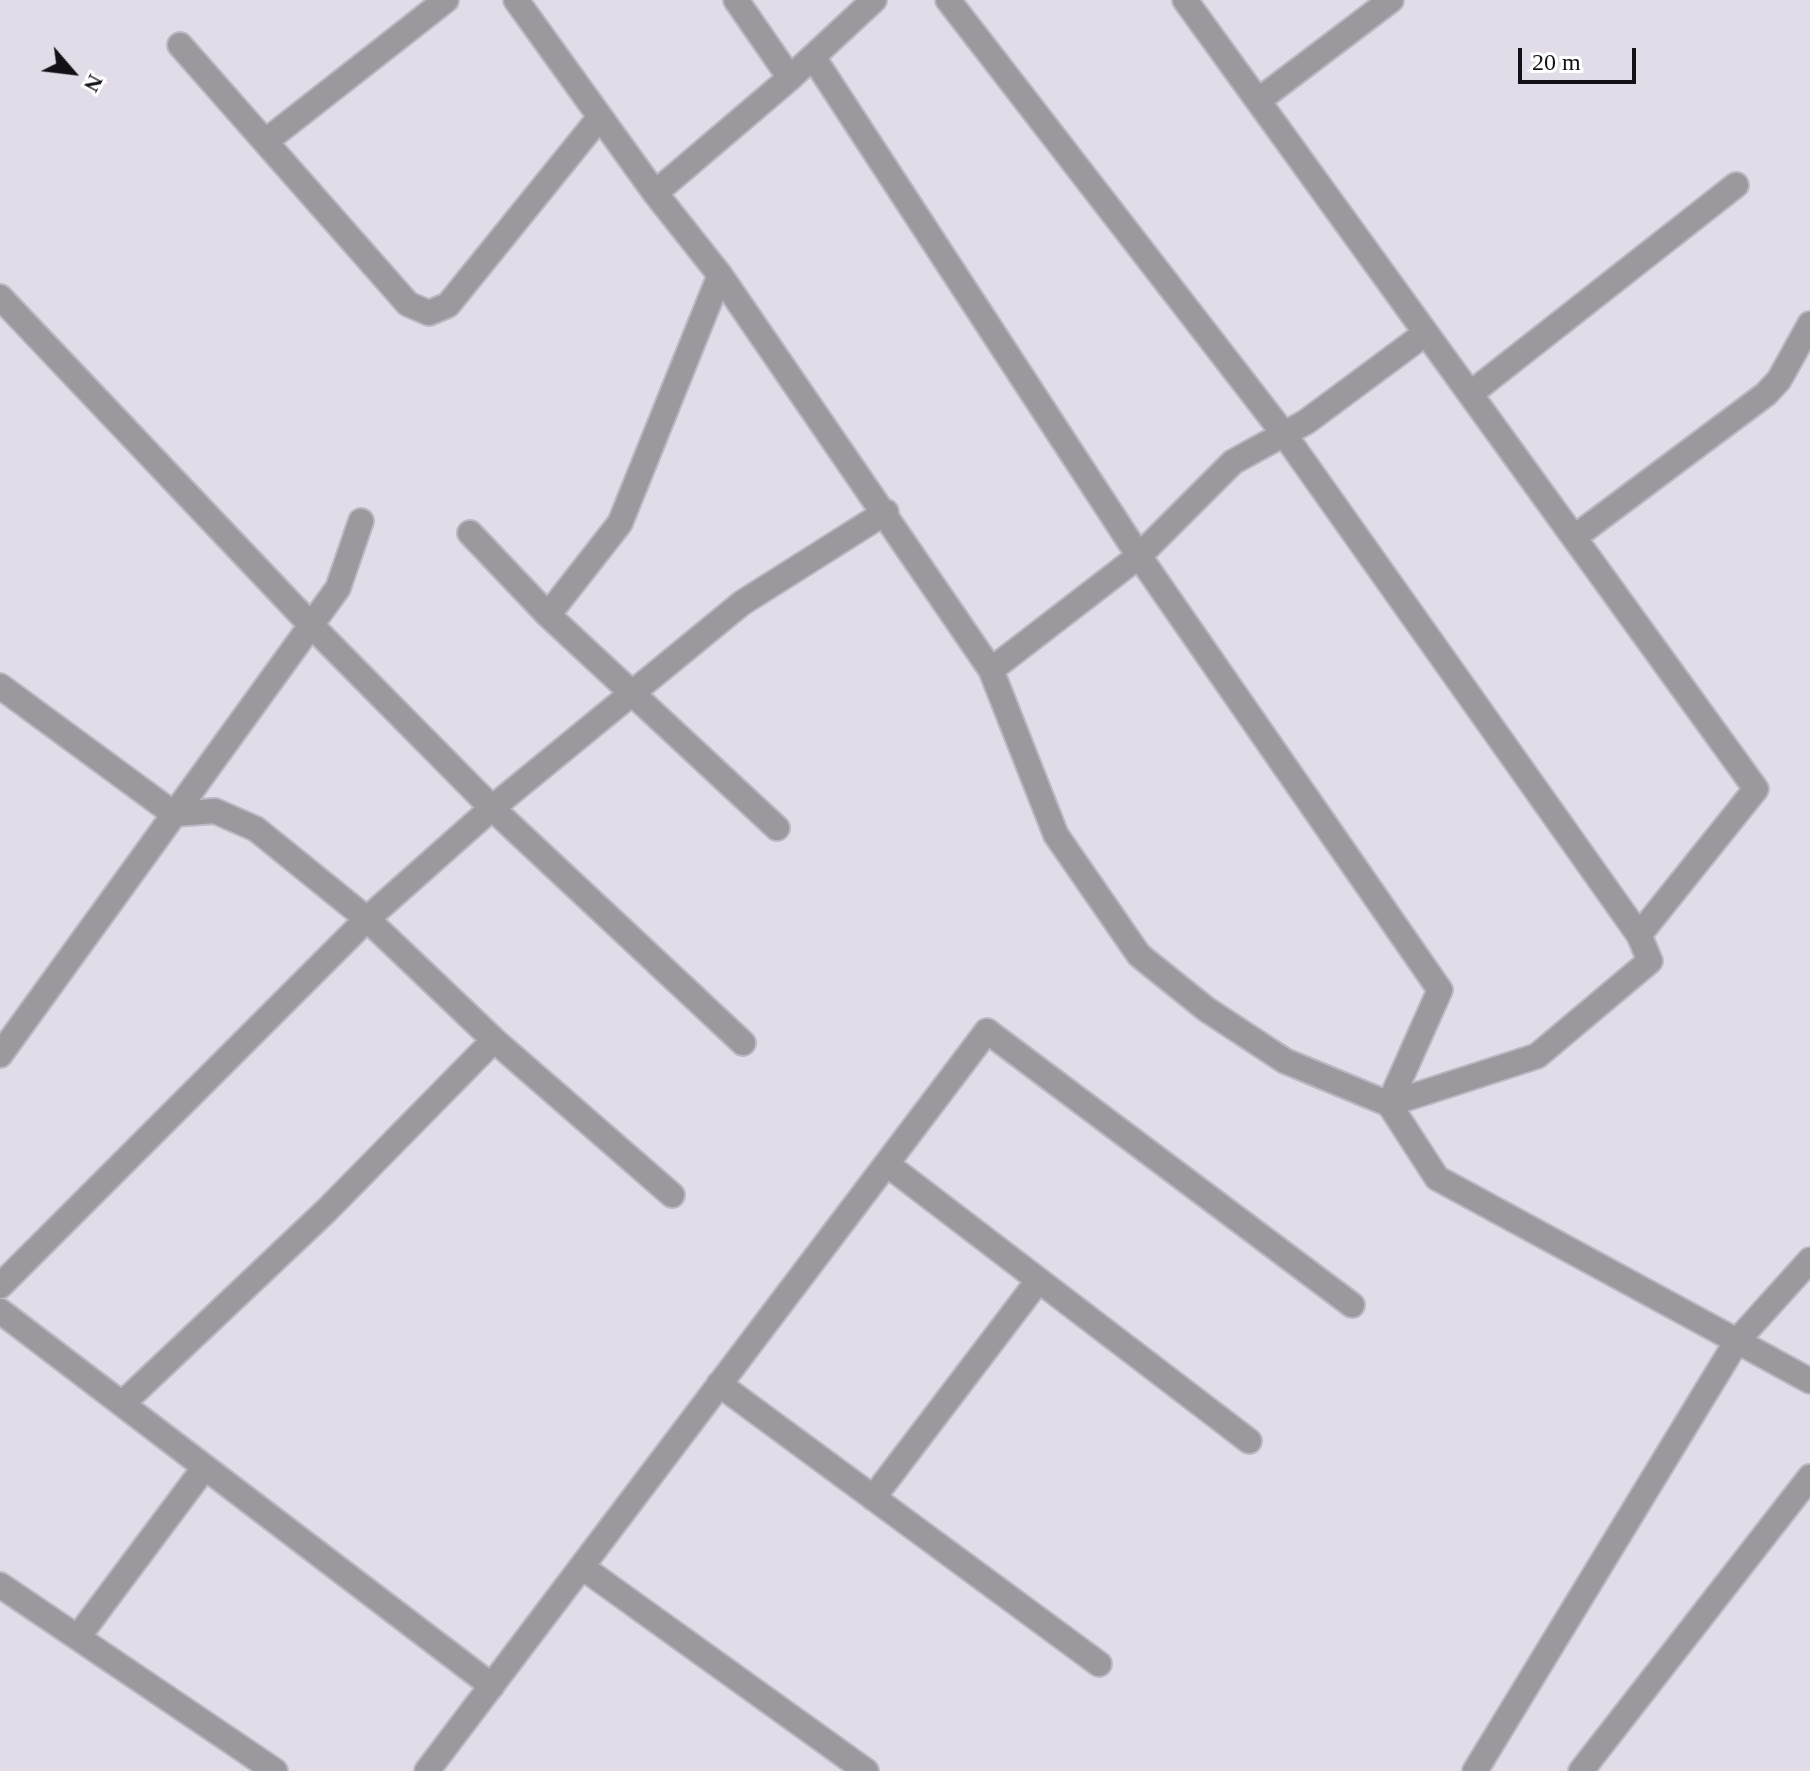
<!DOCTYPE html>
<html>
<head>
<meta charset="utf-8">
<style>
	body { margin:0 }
	#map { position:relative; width:1810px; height:1771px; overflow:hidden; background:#e2dce9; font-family:Georgia,serif }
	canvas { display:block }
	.north { position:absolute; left:32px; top:32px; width:80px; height:80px; -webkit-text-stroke:6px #fff; paint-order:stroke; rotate:118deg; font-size:22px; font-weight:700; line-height:32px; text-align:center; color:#131115 }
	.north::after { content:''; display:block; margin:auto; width:28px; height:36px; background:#131115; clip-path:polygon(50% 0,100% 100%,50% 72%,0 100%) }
	.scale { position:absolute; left:1518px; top:48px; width:118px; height:36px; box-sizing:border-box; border:4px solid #131115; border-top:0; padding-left:10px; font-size:24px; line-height:28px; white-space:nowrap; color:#131115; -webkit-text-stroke:6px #fff; paint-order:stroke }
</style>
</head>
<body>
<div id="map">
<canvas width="1810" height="1771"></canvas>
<div class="north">N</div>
<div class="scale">20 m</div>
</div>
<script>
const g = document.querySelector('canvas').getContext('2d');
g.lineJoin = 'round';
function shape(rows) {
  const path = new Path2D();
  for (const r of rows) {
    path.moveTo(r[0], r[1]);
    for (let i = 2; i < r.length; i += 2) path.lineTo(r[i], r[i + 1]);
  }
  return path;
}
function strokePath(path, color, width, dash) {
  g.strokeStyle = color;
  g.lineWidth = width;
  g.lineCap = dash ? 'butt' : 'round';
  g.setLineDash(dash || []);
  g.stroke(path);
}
const minor = shape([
	[516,0,655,193,720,275,991,670,1056,835,1139,955,1206,1009,1285,1061,1389,1104,1537,1056,1650,961,1639,935,1284,434,948,0],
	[736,0,790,78],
	[1185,0,1756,789,1639,935],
	[180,45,408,304,429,313,448,305,600,117],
	[813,57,1139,556,1440,990,1389,1104,1437,1178,1737,1341,1810,1260],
	[1259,100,1391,0],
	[266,141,446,0],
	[655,193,790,78,874,0],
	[0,297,311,625,492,808,743,1043],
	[1470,394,1736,185],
	[470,533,548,615,777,828],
	[1576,536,1766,394,1779,380,1810,324],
	[548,615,620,523,720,275],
	[991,670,1139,556,1233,462,1306,422,1426,333],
	[0,686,174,814,215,811,256,829,367,919,494,1040,672,1195],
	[0,1055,338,588,361,521],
	[888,1165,1249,1441],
	[0,1286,367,919,492,808,742,603,886,512],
	[0,1311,492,1686],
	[719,1384,1099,1664],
	[122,1404,327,1210,494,1040],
	[873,1498,1038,1281],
	[582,1567,866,1771],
	[0,1585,275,1771],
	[78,1637,205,1467],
	[427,1771,987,1031,1352,1305],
	[1475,1771,1737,1341,1810,1381],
	[1581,1771,1810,1477]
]);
strokePath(minor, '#bdb7c3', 28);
strokePath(minor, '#9b999e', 24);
</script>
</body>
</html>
